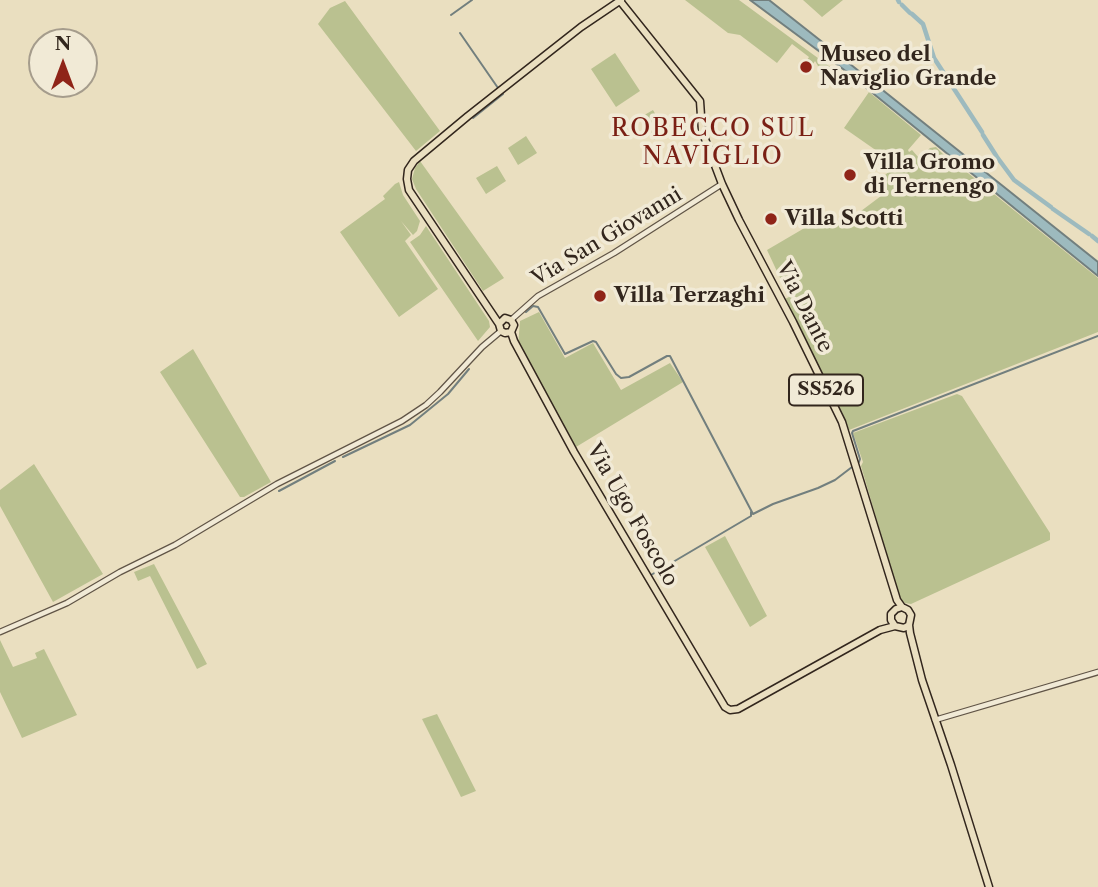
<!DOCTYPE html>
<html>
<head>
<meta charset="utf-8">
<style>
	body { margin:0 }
	#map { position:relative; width:1098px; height:887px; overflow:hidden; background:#eadfc0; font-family:"Libre Caslon Text",serif }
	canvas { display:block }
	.north { position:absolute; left:28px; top:28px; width:70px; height:70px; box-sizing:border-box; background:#f1ead6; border:2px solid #a59c8c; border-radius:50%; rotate:0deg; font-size:19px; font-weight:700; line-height:28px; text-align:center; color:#32261d }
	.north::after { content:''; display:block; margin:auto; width:24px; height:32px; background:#8f2418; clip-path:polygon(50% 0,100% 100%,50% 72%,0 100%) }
</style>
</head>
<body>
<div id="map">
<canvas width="1098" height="887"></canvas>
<div class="north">N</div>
</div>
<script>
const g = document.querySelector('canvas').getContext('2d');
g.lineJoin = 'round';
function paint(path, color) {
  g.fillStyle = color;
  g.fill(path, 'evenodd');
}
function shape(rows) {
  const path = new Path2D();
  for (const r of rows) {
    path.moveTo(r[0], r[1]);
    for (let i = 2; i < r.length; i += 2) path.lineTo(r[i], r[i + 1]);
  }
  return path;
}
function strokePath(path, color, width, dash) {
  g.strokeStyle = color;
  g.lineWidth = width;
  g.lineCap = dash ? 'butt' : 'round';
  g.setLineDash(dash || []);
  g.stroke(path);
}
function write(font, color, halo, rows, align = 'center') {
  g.font = font + ' "Libre Caslon Text",serif';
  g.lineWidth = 7;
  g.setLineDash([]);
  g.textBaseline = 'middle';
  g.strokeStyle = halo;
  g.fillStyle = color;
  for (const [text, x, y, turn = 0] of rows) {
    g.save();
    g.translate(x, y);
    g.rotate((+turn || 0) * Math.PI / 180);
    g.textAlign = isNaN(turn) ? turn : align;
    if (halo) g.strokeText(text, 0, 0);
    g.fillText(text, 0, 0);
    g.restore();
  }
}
paint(shape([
	[685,0,739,0,841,75,840,79,818,66,815,61,813,64,807,60,809,57,792,44,777,63,740,35,728,33],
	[803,0,843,0,822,17],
	[345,1,440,131,416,151,318,24,330,8],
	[615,53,640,91,616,107,591,69],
	[869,92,921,135,908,150,909,152,912,150,919,158,930,148,936,147,948,159,947,162,952,169,958,165,1098,278,1098,332,849,430,842,412,783,300,789,297,767,250,825,216,827,217,831,223,842,223,849,225,854,223,857,214,885,193,879,180,897,165,844,128],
	[653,110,666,133,654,140,641,117],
	[526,136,537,153,518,165,508,148],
	[420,161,504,278,483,291,416,189,412,179,415,168],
	[497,166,506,181,486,194,476,178],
	[399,182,403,195,420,221,417,231,413,235,401,221,411,235,405,241,438,289,399,317,340,232,385,199,383,196,395,184],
	[426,226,489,321,490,327,478,341,410,242,420,235],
	[539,312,565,358,593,343,621,390,670,363,683,382,576,447,518,346,520,321],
	[193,349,271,482,244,497,240,497,160,372],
	[957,394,962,396,1050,533,1050,540,911,604,905,603,900,599,861,466,863,462,853,433],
	[34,464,103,574,53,602,0,506,0,490],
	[725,536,767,616,750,627,705,547],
	[154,564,207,664,197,669,150,576,138,581,134,572],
	[0,640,13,667,37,658,35,653,44,649,77,715,22,738,0,692],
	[437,714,476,791,461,797,422,719]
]), '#bac190');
const water = shape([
	[750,0,769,0,835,52,1098,262,1098,276,843,69,750,0]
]);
paint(water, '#9dbabe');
strokePath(water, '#727f7e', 2);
strokePath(shape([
	[451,15,472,0],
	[460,33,498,88],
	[473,118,503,94,502,93],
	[526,312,533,306,538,307,565,354,593,341,596,342,616,374,621,378,629,377,667,356,670,356,753,514,773,504,818,488,835,480,852,467],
	[343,457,410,425,448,394,469,369],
	[859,462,860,459,852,433,853,431,1098,336],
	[279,491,335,461],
	[651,575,751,516,751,512]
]), '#727f7e', 2);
strokePath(shape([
	[898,0,899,2],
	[902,5,910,13],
	[912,14,923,24,934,58,982,132],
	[983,135,997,157,1014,180,1051,207],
	[1053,209,1089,234],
	[1092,236,1098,241]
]), '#9dbabe', 4.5);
const tertiary = shape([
	[511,320,538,296,614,253,722,184],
	[0,632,67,603,120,572,175,545,277,484,402,421,426,405,440,392,482,347,501,331],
	[935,720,1098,672]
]);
const primary = shape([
	[620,1,700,101,702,131,722,184,739,220,793,322,842,422,897,600,902,607,908,610,911,615,909,625,910,633,922,680,951,765,989,887],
	[499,324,505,318,511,320,514,325,511,332],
	[511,332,514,341,574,452,725,707,730,710,738,709,880,630,895,626,904,628,909,625],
	[511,332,505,333,501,331,499,324,409,190,407,179,408,170,414,161,468,116,581,27,621,0],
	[895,626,891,620,891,614,896,609,902,607]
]);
strokePath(tertiary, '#605446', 7);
strokePath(primary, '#32261d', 9);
strokePath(tertiary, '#f1ead6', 4.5);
strokePath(primary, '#eadfc0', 6);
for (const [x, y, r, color] of [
	[806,67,7,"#8f2418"],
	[850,175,7,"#8f2418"],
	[771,219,7,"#8f2418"],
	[600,296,7,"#8f2418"]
]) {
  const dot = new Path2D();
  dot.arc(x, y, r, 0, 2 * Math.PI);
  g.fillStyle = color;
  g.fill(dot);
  strokePath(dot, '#f1ead6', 2.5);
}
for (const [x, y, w] of [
	[826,390,74]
]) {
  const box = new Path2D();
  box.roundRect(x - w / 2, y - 15.5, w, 31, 5);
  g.fillStyle = '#f1ead6';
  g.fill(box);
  strokePath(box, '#32261d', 2);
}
write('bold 19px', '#32261d', null, [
	["SS526",826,390]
]);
write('bold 21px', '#32261d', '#f1ead6', [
	["Museo del",820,55],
	["Naviglio Grande",820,79],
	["Villa Gromo",864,163],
	["di Ternengo",864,187],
	["Villa Scotti",785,219],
	["Villa Terzaghi",614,296]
], 'left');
write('21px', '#32261d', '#f1ead6', [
	["Via San Giovanni",607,237,-31],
	["Via Dante",804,307,63],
	["Via Ugo Foscolo",632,515,60]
]);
g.letterSpacing = '2px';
write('24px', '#7a1f14', '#f1ead6', [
	["ROBECCO SUL",713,129],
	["NAVIGLIO",713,157]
]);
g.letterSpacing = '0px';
</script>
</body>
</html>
